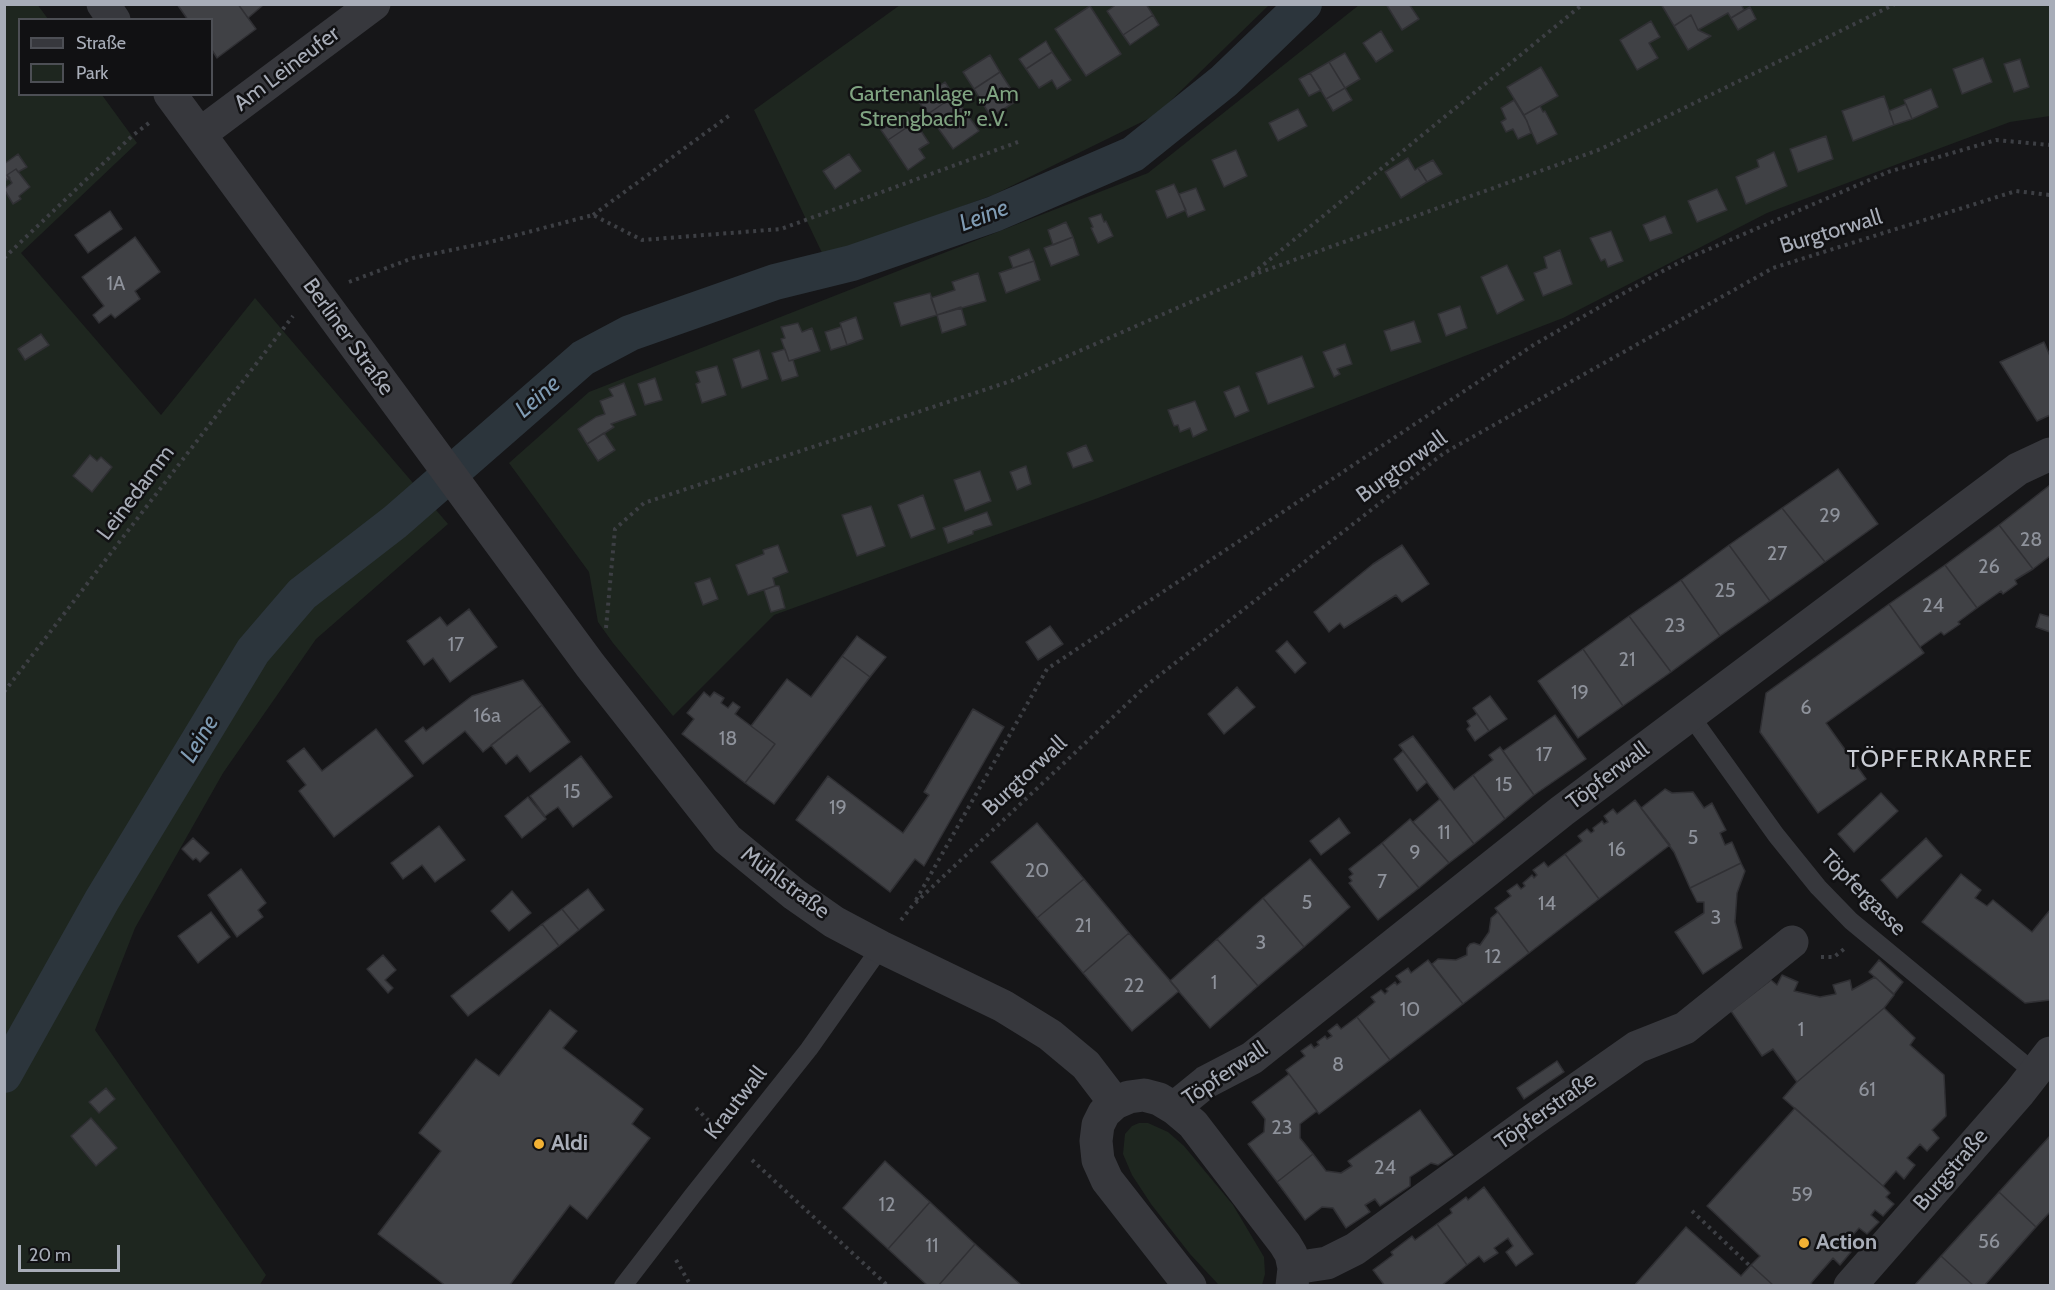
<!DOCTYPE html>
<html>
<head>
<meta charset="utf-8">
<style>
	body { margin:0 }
	#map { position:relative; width:2055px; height:1290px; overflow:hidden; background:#161618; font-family:Cabin,sans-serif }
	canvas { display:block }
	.frame { position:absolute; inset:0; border:6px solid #a8adb8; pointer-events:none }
	.legend { position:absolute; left:18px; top:18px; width:195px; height:78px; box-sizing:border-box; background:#111113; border:2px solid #4d4f55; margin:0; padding:8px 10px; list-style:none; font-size:18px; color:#a8adb8 }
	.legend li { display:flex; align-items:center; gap:12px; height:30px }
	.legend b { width:30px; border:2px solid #4d4f55 }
	.scale { position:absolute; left:18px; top:1245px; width:102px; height:27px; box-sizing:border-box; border:3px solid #a8adb8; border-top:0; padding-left:8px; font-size:18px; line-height:21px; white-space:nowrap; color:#a8adb8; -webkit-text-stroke:4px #111113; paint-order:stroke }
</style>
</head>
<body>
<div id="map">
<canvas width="2055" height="1290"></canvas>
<div class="frame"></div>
<ul class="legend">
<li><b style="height:8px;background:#37383d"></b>Straße</li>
<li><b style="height:16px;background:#1e261f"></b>Park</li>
</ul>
<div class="scale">20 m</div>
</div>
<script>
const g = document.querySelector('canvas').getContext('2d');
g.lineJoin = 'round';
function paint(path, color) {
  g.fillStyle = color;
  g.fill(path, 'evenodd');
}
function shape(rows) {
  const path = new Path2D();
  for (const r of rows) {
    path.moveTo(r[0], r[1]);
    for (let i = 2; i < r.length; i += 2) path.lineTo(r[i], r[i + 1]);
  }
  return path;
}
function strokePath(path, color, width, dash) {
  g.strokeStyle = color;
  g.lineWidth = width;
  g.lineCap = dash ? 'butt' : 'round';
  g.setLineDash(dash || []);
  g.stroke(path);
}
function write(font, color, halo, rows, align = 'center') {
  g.font = font + ' Cabin,sans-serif';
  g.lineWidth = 5;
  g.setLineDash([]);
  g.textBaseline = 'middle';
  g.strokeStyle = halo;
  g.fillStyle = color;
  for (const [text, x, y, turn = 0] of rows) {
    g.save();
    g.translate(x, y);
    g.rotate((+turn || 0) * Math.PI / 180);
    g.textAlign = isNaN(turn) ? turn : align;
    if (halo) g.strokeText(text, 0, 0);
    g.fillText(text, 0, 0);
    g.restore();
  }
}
paint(shape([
	[37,4,48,19,20,20,20,94,102,95,137,143,21,253,161,415,255,298,448,524,316,639,223,773,135,928,95,1030,266,1275,259,1286,5,1286,4,5],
	[900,5,1269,5,1156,115,993,195,824,257,754,110],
	[1359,5,2050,5,2050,116,2010,122,1767,213,1563,318,1098,498,774,615,673,716,613,643,598,622,589,572,509,463,589,392,1148,173],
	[1139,1123,1148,1123,1168,1132,1184,1146,1233,1205,1264,1257,1265,1274,1262,1285,1220,1286,1217,1283,1190,1254,1151,1204,1132,1175,1123,1154,1125,1134,1132,1126]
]), '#1e261f');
strokePath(shape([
	[4,1075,102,900,253,651,302,594,395,522,583,358,630,333,775,282,852,263,994,214,1133,154,1224,81,1304,4]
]), '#2c353c', 36);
const building = shape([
	[177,4,238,4,256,29,217,58,212,50,212,20,188,20,177,4],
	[238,4,261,4,262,6,248,18,238,4],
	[1117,4,1146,4,1153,15,1123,35,1107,11,1117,4],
	[1386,4,1409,4,1419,19,1402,30,1386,4],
	[1661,4,1741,4,1744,10,1731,18,1728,13,1698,30,1691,15,1674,26,1661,4],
	[1090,6,1121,54,1086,76,1055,29,1090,6],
	[1750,7,1756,19,1738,30,1731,18,1750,7],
	[1153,15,1159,25,1130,45,1123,35,1153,15],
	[1691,15,1698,30,1711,36,1688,50,1674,26,1691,15],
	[1651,21,1660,37,1649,43,1658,58,1637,70,1620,40,1651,21],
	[1381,31,1393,51,1376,62,1363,43,1381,31],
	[1046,41,1052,52,1026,69,1019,59,1046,41],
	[1052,52,1071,80,1057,89,1052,80,1039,88,1026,69,1052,52],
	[1345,53,1360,79,1345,88,1329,62,1345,53],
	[990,55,1000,72,974,89,963,72,990,55],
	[1983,58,1992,82,1962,94,1953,69,1983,58],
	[2020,59,2029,87,2014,92,2004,64,2020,59],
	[1329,62,1345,88,1326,99,1310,73,1329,62],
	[1541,67,1558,96,1524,115,1507,87,1541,67],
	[1000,72,1018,100,991,117,974,89,1000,72],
	[1310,73,1321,90,1309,96,1299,79,1310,73],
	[945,82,954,96,928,114,918,101,945,82],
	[1345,88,1352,100,1333,111,1326,99,1345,88],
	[1931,89,1938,107,1912,119,1904,100,1931,89],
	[954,96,979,131,953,149,928,114,954,96],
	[1884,96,1894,125,1853,141,1842,111,1884,96],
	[1514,100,1527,121,1531,133,1518,139,1513,129,1506,132,1501,122,1506,119,1501,108,1514,100],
	[1906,104,1912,119,1894,125,1889,111,1906,104],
	[1540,106,1543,112,1545,111,1557,134,1537,144,1524,115,1540,106],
	[1298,109,1307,126,1278,141,1269,123,1298,109],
	[908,112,915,122,888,140,881,130,908,112],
	[915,122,929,143,919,149,925,158,908,170,888,140,915,122],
	[1826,136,1833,159,1798,172,1790,149,1826,136],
	[1236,150,1247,176,1224,187,1212,160,1236,150],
	[1774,152,1787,186,1746,204,1736,177,1759,167,1757,160,1774,152],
	[18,154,27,167,18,172,16,169,7,175,10,178,7,180,4,176,4,164,18,154],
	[849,154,861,171,835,189,823,171,849,154],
	[1408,158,1415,170,1418,168,1427,182,1401,198,1385,172,1408,158],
	[1433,160,1442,174,1427,182,1418,168,1433,160],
	[16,169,30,187,19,196,21,199,13,204,4,189,12,183,7,175,16,169],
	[1174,184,1186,210,1167,218,1156,191,1174,184],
	[1196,188,1205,210,1188,217,1179,194,1196,188],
	[1717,189,1727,210,1697,222,1688,201,1717,189],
	[110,211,122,229,88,253,75,235,110,211],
	[1101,214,1104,222,1106,221,1113,236,1098,243,1091,228,1093,227,1089,218,1101,214],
	[1665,216,1672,233,1650,241,1643,225,1665,216],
	[1066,222,1073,237,1053,245,1048,230,1066,222],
	[1611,231,1623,261,1608,267,1605,259,1601,261,1590,238,1611,231],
	[135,237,160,272,135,291,140,299,115,318,111,314,99,323,93,315,104,306,82,277,135,237],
	[1073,237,1079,255,1051,266,1044,248,1073,237],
	[1029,249,1034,261,1013,268,1009,257,1029,249],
	[1560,250,1572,284,1543,296,1534,273,1547,268,1544,257,1560,250],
	[1034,261,1040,280,1006,293,999,273,1034,261],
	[1507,265,1524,300,1497,314,1481,277,1507,265],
	[978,273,986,301,937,315,931,298,955,290,952,282,978,273],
	[930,293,937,315,901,326,894,303,930,293],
	[1460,306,1467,328,1446,336,1438,314,1460,306],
	[961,307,966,325,942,333,937,315,961,307],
	[856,317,863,339,847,345,840,323,856,317],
	[1414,321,1421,342,1391,351,1384,331,1414,321],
	[798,323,802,332,812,328,820,351,789,361,781,339,785,338,781,327,798,323],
	[841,327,847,345,831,350,825,332,841,327],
	[41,334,49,345,25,360,18,349,41,334],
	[2044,342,2050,356,2050,415,2037,421,2000,362,2044,342],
	[1345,344,1352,364,1337,369,1340,374,1334,377,1323,352,1345,344],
	[785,349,789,361,793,360,798,376,782,381,772,353,785,349],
	[759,350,768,379,742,388,733,359,759,350],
	[1302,356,1314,387,1268,404,1256,373,1302,356],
	[717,366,726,395,702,403,696,384,700,382,696,372,717,366],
	[655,378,662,400,645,405,638,384,655,378],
	[624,383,636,415,611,424,614,427,587,444,578,429,596,417,605,414,600,401,613,396,609,389,624,383],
	[1239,386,1249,411,1235,417,1224,392,1239,386],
	[1195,401,1207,430,1193,437,1190,428,1180,432,1178,425,1174,426,1168,410,1195,401],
	[604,433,615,450,598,461,587,444,604,433],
	[1086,445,1093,461,1073,468,1067,453,1086,445],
	[90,455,97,461,101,457,112,467,92,492,73,476,90,455],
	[1026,466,1031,484,1017,490,1010,472,1026,466],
	[1838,469,1878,524,1825,562,1782,508,1838,469],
	[980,471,991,501,965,511,954,480,980,471],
	[2050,485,2050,556,2033,569,1999,525,2050,485],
	[923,495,935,529,911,538,898,505,923,495],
	[871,506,885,546,857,556,842,515,871,506],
	[1782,508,1825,562,1770,601,1729,545,1782,508],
	[987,512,992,525,973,531,973,534,948,543,943,528,987,512],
	[1999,525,2033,569,2015,580,2017,584,2003,594,2001,591,1977,608,1945,565,1999,525],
	[778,545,788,572,773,578,775,586,748,595,736,565,764,554,763,550,778,545],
	[1402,545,1429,584,1402,602,1396,595,1344,628,1340,623,1329,632,1314,612,1373,564,1402,545],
	[1729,545,1770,601,1720,636,1681,580,1729,545],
	[1945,565,1977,608,1958,622,1960,624,1944,635,1941,632,1920,647,1889,604,1945,565],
	[710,578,718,599,703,605,695,583,710,578],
	[1681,580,1720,636,1671,672,1629,616,1681,580],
	[775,586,779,586,785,608,771,612,764,590,775,586],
	[1889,604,1924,653,1826,723,1866,779,1818,813,1760,732,1766,693,1889,604],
	[469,609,497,647,450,682,433,658,424,665,407,641,440,617,447,626,469,609],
	[2040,614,2050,617,2050,632,2036,627,2040,614],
	[1629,616,1671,672,1623,706,1583,649,1629,616],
	[1050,626,1063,644,1038,660,1026,642,1050,626],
	[857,636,886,657,870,677,842,656,857,636],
	[1287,641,1306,663,1295,673,1276,651,1287,641],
	[1583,649,1623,706,1578,738,1538,681,1583,649],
	[842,656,870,677,774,804,745,783,775,744,751,726,787,679,811,697,842,656],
	[523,680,542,705,483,752,465,731,423,764,405,741,423,727,426,731,472,696,523,680],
	[1237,687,1255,707,1224,734,1208,714,1237,687],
	[704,692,710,697,714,692,724,698,721,703,728,708,733,702,740,707,735,714,775,744,745,783,682,734,694,719,687,713,704,692],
	[1490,696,1507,719,1489,731,1473,708,1490,696],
	[542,705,570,742,530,772,517,755,506,764,491,745,542,705],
	[973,709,1004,727,924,866,915,859,890,892,796,820,828,776,903,833,929,795,924,792,973,709],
	[1477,714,1489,731,1475,741,1467,729,1470,726,1467,721,1477,714],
	[1555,715,1586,759,1534,795,1503,751,1555,715],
	[376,729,413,776,334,837,299,791,306,785,287,761,304,748,322,771,376,729],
	[1413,736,1454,790,1473,775,1505,819,1474,844,1399,745,1413,736],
	[1500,747,1534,795,1505,819,1473,775,1493,760,1489,755,1500,747],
	[1403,751,1427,782,1417,791,1394,759,1403,751],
	[581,756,612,797,573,827,558,807,545,816,530,796,581,756],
	[1665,789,1672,793,1693,792,1704,808,1712,803,1726,830,1720,833,1725,845,1732,842,1741,863,1690,888,1674,852,1641,808,1665,789],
	[1881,793,1898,811,1854,852,1838,834,1881,793],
	[528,797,546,819,522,838,505,816,528,797],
	[1440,799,1474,844,1449,863,1413,822,1440,799],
	[1635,800,1670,845,1599,899,1565,854,1582,841,1578,836,1587,829,1591,833,1594,831,1593,828,1602,821,1604,824,1608,822,1604,816,1613,809,1617,814,1635,800],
	[1339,818,1350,833,1321,855,1310,841,1339,818],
	[1410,819,1449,863,1419,888,1382,843,1410,819],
	[1037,823,1084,879,1037,918,991,862,1037,823],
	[439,826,465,860,435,882,422,865,403,879,391,863,439,826],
	[193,838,209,853,200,862,196,858,193,860,182,849,193,838],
	[1926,838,1942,856,1897,898,1881,880,1926,838],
	[1382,843,1419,888,1378,920,1349,883,1352,881,1349,877,1353,874,1349,869,1382,843],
	[1565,854,1599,899,1529,953,1495,908,1511,896,1507,891,1517,884,1521,889,1525,886,1523,883,1532,875,1534,878,1537,875,1533,870,1544,862,1548,867,1565,854],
	[1310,859,1350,907,1304,947,1263,898,1310,859],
	[1741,863,1745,871,1737,893,1735,922,1742,948,1703,974,1675,932,1704,913,1704,902,1697,902,1690,888,1741,863],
	[241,869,266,903,258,910,263,917,237,937,208,895,241,869],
	[1961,874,1981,890,1975,898,1987,906,1993,900,2032,932,2050,910,2050,1000,2025,1003,1922,922,1961,874],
	[1084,879,1129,933,1083,973,1037,918,1084,879],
	[588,889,604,910,579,930,562,909,588,889],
	[512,891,531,913,509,931,491,911,512,891],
	[1263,898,1304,947,1258,986,1217,939,1263,898],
	[562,909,579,930,559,946,542,924,562,909],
	[211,912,230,937,198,963,178,936,211,912],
	[1498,912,1529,953,1463,1004,1432,964,1438,959,1456,960,1467,955,1467,948,1470,944,1474,943,1480,945,1489,932,1491,918,1498,912],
	[542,924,559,946,468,1016,451,996,542,924],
	[1129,933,1179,991,1132,1031,1083,973,1129,933],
	[1217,939,1258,986,1210,1028,1170,981,1217,939],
	[383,955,396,970,385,980,393,988,388,993,367,969,383,955],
	[1428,960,1463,1004,1390,1060,1357,1017,1375,1002,1371,997,1381,990,1385,994,1388,991,1386,989,1395,982,1397,985,1401,982,1396,976,1408,968,1411,973,1428,960],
	[1879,960,1903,982,1894,994,1869,972,1879,960],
	[1782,975,1798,982,1794,991,1820,997,1836,994,1833,985,1850,980,1852,990,1875,977,1894,995,1884,1008,1797,1082,1773,1049,1762,1056,1731,1011,1771,980,1777,985,1782,975],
	[1884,1008,1915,1038,1910,1045,1944,1075,1946,1116,1932,1130,1939,1138,1927,1151,1920,1144,1907,1158,1915,1165,1904,1179,1896,1171,1883,1186,1783,1098,1797,1082,1884,1008],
	[550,1010,577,1031,563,1048,643,1109,632,1124,650,1138,587,1219,570,1205,509,1286,446,1286,378,1234,441,1151,419,1133,476,1059,499,1076,550,1010],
	[1357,1017,1390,1060,1319,1114,1286,1070,1305,1056,1301,1051,1311,1044,1314,1048,1319,1045,1317,1042,1325,1036,1327,1039,1332,1036,1328,1031,1337,1024,1341,1029,1357,1017],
	[1557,1061,1564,1072,1524,1099,1517,1088,1557,1061],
	[1289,1074,1317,1111,1300,1124,1300,1138,1313,1154,1277,1182,1248,1144,1264,1132,1265,1119,1252,1102,1289,1074],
	[106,1088,115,1099,99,1113,89,1102,106,1088],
	[1795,1108,1883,1186,1890,1193,1886,1197,1894,1204,1883,1216,1875,1210,1871,1215,1879,1222,1867,1234,1859,1228,1844,1245,1851,1252,1840,1265,1833,1258,1811,1283,1813,1286,1774,1286,1751,1265,1760,1256,1707,1206,1795,1108],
	[1420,1110,1453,1155,1438,1165,1431,1163,1410,1177,1410,1186,1380,1206,1375,1199,1365,1205,1370,1212,1346,1228,1333,1208,1322,1207,1305,1220,1277,1182,1313,1154,1326,1171,1341,1173,1352,1166,1348,1161,1420,1110],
	[91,1118,117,1148,96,1166,71,1136,91,1118],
	[2050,1136,2050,1212,2036,1227,1999,1192,2050,1136],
	[885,1161,930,1202,888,1249,843,1208,885,1161],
	[1484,1187,1533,1254,1516,1266,1506,1252,1513,1246,1508,1238,1494,1248,1498,1253,1484,1262,1479,1256,1467,1265,1437,1224,1452,1213,1450,1209,1466,1197,1468,1200,1484,1187],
	[1999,1192,2036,1227,1984,1286,1974,1286,1941,1256,1999,1192],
	[930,1202,975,1244,938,1286,928,1286,888,1249,930,1202],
	[1437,1224,1467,1265,1441,1286,1385,1286,1373,1270,1393,1255,1391,1252,1412,1236,1415,1240,1437,1224],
	[1686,1227,1741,1276,1751,1265,1774,1286,1634,1286,1686,1227],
	[975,1244,1021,1285,1020,1286,938,1286,975,1244],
	[1941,1256,1974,1286,1914,1286,1941,1256]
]);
paint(building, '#404145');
strokePath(building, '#303034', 1.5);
strokePath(shape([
	[593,215,730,115],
	[4,258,132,136,149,123],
	[1252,274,1583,4],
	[349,282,413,258,490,242,593,215,642,240,781,229,1018,142],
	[606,628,615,529,644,503,1011,381,1250,276,1601,149,1895,4],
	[4,692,293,316],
	[916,900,1047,669,1535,344,1659,273,1686,259,1888,172,1996,140,2050,145],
	[901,920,913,905,1147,685,1444,453,1773,268,2016,191,2050,195],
	[1821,957,1834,957,1844,949],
	[696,1108,715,1127],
	[752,1160,888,1286],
	[1692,1211,1750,1266],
	[676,1260,691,1286]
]), '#3d3f44', 4, [3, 4.5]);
strokePath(shape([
	[1690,715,1776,835,1818,887,1851,921,2035,1073],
	[623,1286,693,1195,809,1049,881,947]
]), '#37383d', 18);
strokePath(shape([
	[103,4,114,20],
	[170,94,590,665,727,839,794,894,834,922,881,947,1003,1006,1050,1035,1086,1065,1115,1103],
	[200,134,374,4],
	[1174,1108,1206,1082,1252,1058,1562,811,2018,469,2050,454],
	[1294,1268,1327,1263,1355,1249,1530,1122,1637,1047,1685,1028,1792,942],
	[1190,1286,1107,1180,1098,1160,1096,1141,1098,1125,1104,1113,1115,1103,1129,1097,1144,1095,1159,1099,1174,1108,1193,1124,1285,1244,1291,1254,1294,1268,1292,1286],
	[1850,1286,2019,1093,2050,1053]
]), '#37383d', 33);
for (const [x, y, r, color] of [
	[539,1144,6,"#f2b134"],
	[1804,1243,6,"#f2b134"]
]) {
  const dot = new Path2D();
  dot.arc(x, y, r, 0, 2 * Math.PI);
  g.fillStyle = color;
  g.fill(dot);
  strokePath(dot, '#111113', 2);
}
write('20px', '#8e929b', null, [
	["1A",116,284],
	["29",1830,516],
	["28",2031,540],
	["27",1777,554],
	["26",1989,567],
	["25",1725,591],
	["24",1933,606],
	["23",1675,626],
	["17",456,645],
	["21",1627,660],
	["19",1580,693],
	["6",1806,708],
	["16a",487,716],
	["18",728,739],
	["17",1544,755],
	["15",1504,785],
	["15",572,792],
	["19",838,808],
	["11",1444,833],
	["5",1693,838],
	["16",1617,850],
	["9",1415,853],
	["20",1037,871],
	["7",1382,882],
	["5",1307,903],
	["14",1547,904],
	["3",1716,918],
	["21",1083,926],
	["3",1261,943],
	["12",1493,957],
	["1",1214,983],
	["22",1134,986],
	["10",1410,1010],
	["1",1801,1030],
	["8",1338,1065],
	["61",1867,1090],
	["23",1282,1128],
	["24",1385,1168],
	["59",1802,1195],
	["12",887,1205],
	["56",1989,1242],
	["11",932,1246]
]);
write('22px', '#a8adb8', '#111113', [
	["Am Leineufer",287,69,-37],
	["Burgtorwall",1831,232,-17],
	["Berliner Straße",348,337,54],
	["Burgtorwall",1402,467,-36],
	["Leinedamm",136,493,-53],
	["Burgtorwall",1025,776,-43],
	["Töpferwall",1608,776,-37],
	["Mühlstraße",785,883,37],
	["Töpfergasse",1863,893,45],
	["Töpferwall",1225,1074,-34],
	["Krautwall",736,1103,-52],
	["Töpferstraße",1546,1111,-35],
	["Burgstraße",1951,1170,-49]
]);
write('22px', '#7fa381', '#111113', [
	["Gartenanlage „Am",934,95],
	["Strengbach” e.V.",934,120]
]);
write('bold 22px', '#a8adb8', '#111113', [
	["Aldi",551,1144],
	["Action",1816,1243]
], 'left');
write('italic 24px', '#7f9bb3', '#111113', [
	["Leine",984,216,-21],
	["Leine",538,397,-41],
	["Leine",200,739,-59]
]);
g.letterSpacing = '1.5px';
write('24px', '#c9ccd4', '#111113', [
	["TÖPFERKARREE",1940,760]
]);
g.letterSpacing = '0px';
</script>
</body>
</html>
